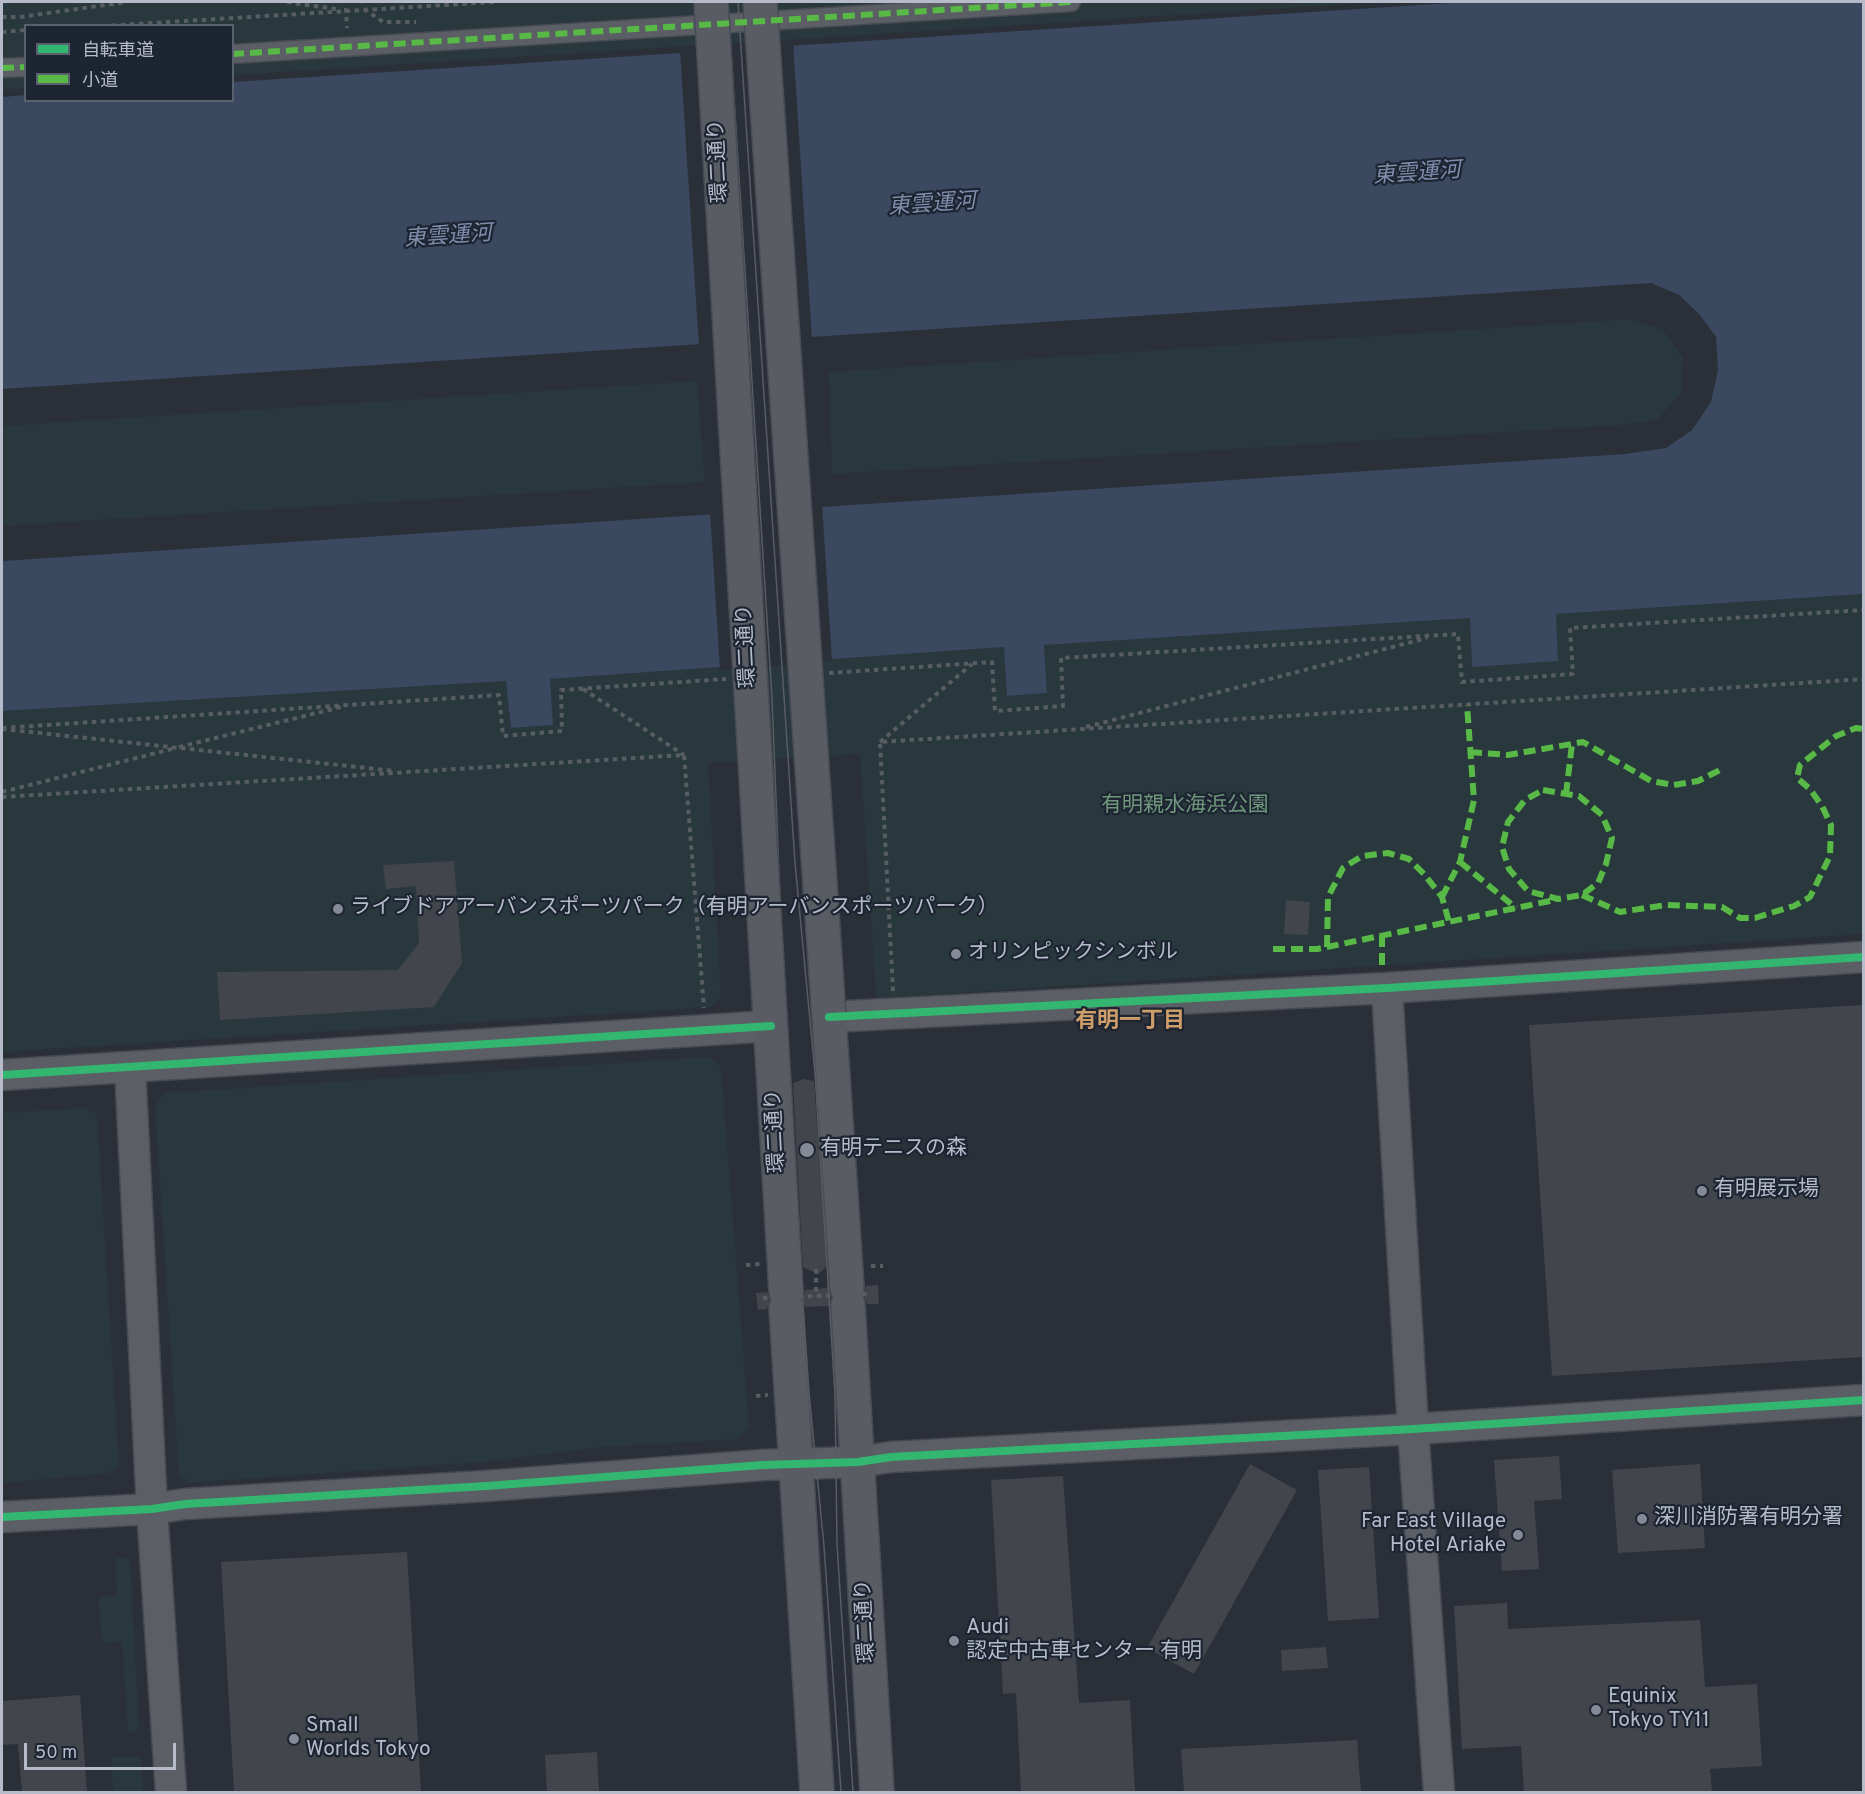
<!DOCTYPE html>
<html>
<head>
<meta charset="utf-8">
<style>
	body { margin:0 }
	#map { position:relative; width:1865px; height:1794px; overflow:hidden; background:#2b2f38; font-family:Overpass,"Noto Sans JP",sans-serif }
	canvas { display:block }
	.frame { position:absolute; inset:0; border:3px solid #b5bbc8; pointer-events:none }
	.legend { position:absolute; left:24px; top:24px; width:210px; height:78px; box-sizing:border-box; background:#1e2532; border:2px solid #5a616e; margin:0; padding:8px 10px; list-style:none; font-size:18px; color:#b5bbc8 }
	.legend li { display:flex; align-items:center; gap:12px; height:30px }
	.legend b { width:30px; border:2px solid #5a616e }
	.scale { position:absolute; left:24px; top:1743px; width:152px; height:27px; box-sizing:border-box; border:3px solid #b5bbc8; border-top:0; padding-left:8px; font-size:18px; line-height:21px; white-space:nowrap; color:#b5bbc8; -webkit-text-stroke:4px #1e2532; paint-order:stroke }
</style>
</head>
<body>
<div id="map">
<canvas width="1865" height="1794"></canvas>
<div class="frame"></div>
<ul class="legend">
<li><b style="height:8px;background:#33b770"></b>自転車道</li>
<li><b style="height:8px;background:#58b947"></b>小道</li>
</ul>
<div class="scale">50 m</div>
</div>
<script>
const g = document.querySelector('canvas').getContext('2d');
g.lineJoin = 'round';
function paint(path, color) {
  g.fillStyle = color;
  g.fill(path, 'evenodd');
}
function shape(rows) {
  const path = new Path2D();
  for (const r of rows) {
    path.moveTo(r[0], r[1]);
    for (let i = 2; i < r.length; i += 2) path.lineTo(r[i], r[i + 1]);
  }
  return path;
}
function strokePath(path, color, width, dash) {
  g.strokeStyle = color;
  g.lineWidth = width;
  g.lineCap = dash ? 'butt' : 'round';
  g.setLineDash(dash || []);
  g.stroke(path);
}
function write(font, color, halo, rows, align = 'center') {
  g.font = font + ' Overpass,"Noto Sans JP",sans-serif';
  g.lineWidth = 4.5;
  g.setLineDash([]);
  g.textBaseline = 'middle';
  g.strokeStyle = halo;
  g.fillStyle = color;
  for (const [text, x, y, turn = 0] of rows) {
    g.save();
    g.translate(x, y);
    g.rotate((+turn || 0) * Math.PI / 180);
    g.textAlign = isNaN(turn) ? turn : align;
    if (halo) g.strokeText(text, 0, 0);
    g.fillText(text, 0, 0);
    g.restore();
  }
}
paint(shape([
	[2,2,1381,2,233,75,232,26,26,26,25,88,2,90],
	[1631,319,1663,330,1683,358,1681,393,1657,420,1622,425,832,474,829,372],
	[697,381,705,482,2,526,2,426],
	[1863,594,1863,934,880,998,876,994,860,754,708,763,721,996,711,1007,2,1052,2,711,507,681,511,728,553,725,550,679,1005,647,1008,696,1047,693,1044,645,1470,618,1472,666,1555,614],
	[709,1057,721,1067,749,1426,739,1439,603,1447,494,1461,188,1483,179,1476,155,1106,165,1093],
	[85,1108,97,1115,119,1467,110,1473,2,1483,2,1113],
	[115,1558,130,1558,139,1729,134,1732,128,1731,122,1642,102,1643,98,1597,117,1596],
	[111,1757,141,1757,143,1792,113,1792]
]), '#28383d');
paint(shape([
	[1466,2,1863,2,1863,594,1556,614,1558,661,1472,667,1470,618,1044,645,1047,693,1007,696,1004,647,550,679,553,725,511,728,506,681,2,711,2,561,1625,454,1666,448,1692,430,1711,402,1718,370,1716,337,1699,314,1679,295,1651,283,2,389,2,97,25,95,26,100,232,100,233,82]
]), '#3a4860');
paint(shape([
	[793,42,812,340,699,347,680,50],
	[822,504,832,661,720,670,710,511]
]), '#2b2f38');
paint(shape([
	[454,861,462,963,434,1007,220,1020,217,972,398,970,419,943,416,886,386,889,383,865],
	[1286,900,1310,902,1308,935,1284,934],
	[1863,1005,1863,1357,1552,1376,1529,1025],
	[804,1079,814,1081,827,1266,818,1274,803,1267,793,1083],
	[878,1285,879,1304,867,1304,864,1295,866,1286],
	[828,1288,831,1297,829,1306,805,1307,802,1300,805,1290],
	[767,1292,770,1299,767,1309,758,1310,756,1293],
	[1559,1456,1562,1499,1534,1501,1539,1569,1502,1571,1494,1460],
	[1250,1464,1297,1490,1194,1674,1147,1648],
	[1700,1464,1705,1548,1618,1553,1612,1470],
	[1369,1467,1379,1618,1328,1621,1318,1470],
	[1063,1476,1079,1703,1130,1700,1135,1792,1021,1792,1016,1693,1003,1694,991,1480],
	[407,1552,421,1792,234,1792,221,1562],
	[1507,1603,1508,1629,1700,1620,1705,1687,1757,1684,1762,1766,1710,1769,1712,1792,1524,1792,1521,1746,1462,1749,1454,1606],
	[1326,1647,1328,1668,1282,1671,1281,1650],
	[80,1695,87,1792,22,1792,18,1744,2,1745,2,1701],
	[1357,1740,1361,1792,1184,1792,1181,1749],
	[597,1752,599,1792,547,1792,545,1755]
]), '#42454c');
const pedestrian = shape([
	[232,54,1071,2],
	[2,68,26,67]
]);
const tertiary = shape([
	[1387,988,1413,1429,1439,1792],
	[829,1017,1387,988,1864,957],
	[130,1067,152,1509,171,1792],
	[2,1075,771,1026],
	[2,1517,152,1509,185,1504,486,1486,763,1465,858,1462,891,1457,1413,1429,1864,1400]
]);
const secondary = shape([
	[768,982,786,1291],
	[829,1017,847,1287],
	[848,1305,877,1792],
	[786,1308,817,1792]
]);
strokePath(pedestrian, '#474a51', 21);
strokePath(tertiary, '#474a51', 33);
strokePath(secondary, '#484c55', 36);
strokePath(shape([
	[287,2,336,9],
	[364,9,383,22,416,22],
	[344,10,346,10,347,28],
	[2,17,20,17,127,2],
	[103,26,494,2],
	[2,32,26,30],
	[829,673,992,662,995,711,1063,706,1061,658,1458,634,1462,682,1573,674,1570,628,1864,610],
	[583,689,684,755],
	[1086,727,1427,638],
	[2,728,499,695,503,736,562,731,561,690,726,679],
	[2,729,395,771],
	[880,742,972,664],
	[179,747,341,707],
	[2,792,172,749],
	[2,797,684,755,704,1008],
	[893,991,880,742,1864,679],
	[746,1265,760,1264],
	[871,1266,883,1266],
	[816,1269,816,1296],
	[756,1396,768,1395]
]), '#585d62', 4, [4.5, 4.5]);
strokePath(pedestrian, '#5b5e65', 18);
strokePath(tertiary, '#5b5e65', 30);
strokePath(secondary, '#595c63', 33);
strokePath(shape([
	[728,2,772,698,787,1074,809,1393,824,1546,841,1792],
	[738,2,795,863,815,1073,835,1395,837,1544,853,1792]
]), '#595c63', 1.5);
const secondaryBridge = shape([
	[711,2,768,982],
	[760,2,829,1017]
]);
strokePath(secondaryBridge, '#484c55', 36, []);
strokePath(shape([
	[763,1298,871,1294]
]), '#585d62', 4, [4.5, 4.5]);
strokePath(secondaryBridge, '#595c63', 33);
strokePath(shape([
	[232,54,1071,2],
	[2,68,26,67],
	[1470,752,1508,755,1583,742,1651,781,1674,785,1698,781,1720,770],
	[1543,790,1579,796,1602,815,1612,838,1606,864,1598,883,1582,895,1558,899,1528,891,1509,869,1502,847,1508,822,1525,800,1543,790],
	[1566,794,1572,744],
	[1460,862,1516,908],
	[1582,895,1620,912,1666,905,1722,907,1740,918,1755,918,1774,912,1794,906,1810,897,1830,856,1831,825,1822,806,1810,789,1797,778,1800,765,1836,736,1856,728,1864,729],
	[1442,897,1460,862,1474,800,1467,705],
	[1382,935,1382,969],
	[1327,947,1328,897,1343,868,1362,856,1388,853,1409,859,1424,874,1442,897,1449,922],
	[1273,949,1317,949,1555,900]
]), '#58b947', 6, [12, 6]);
strokePath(shape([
	[829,1017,1387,988,1864,957],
	[2,1075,771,1026],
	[2,1517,152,1509,185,1504,486,1486,763,1465,858,1462,891,1457,1413,1429,1864,1400]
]), '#33b770', 8);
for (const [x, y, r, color] of [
	[338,909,6,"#858a96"],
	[956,954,6,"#858a96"],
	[807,1150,8,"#858a96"],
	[1702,1191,6,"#858a96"],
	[1642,1519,6,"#858a96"],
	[1518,1535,6,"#858a96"],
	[954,1641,6,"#858a96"],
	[1596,1710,6,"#858a96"],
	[294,1739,6,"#858a96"]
]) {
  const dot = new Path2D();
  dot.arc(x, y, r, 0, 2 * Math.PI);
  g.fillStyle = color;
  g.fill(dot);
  strokePath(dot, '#1e2532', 2);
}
write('21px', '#b5bbc8', '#1e2532', [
	["環二通り",720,161,-93],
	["環二通り",748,646,-93],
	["環二通り",777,1131,-93],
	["環二通り",867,1621,-93]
]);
write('21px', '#6e977b', '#1e2532', [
	["有明親水海浜公園",1185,807]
]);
write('21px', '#b5bbc8', '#1e2532', [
	["ライブドアアーバンスポーツパーク（有明アーバンスポーツパーク）",350,909],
	["オリンピックシンボル",968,954],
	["有明テニスの森",820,1150],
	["有明展示場",1714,1191],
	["深川消防署有明分署",1654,1519],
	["Far East Village",1506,1523,"right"],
	["Hotel Ariake",1506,1547,"right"],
	["Audi",966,1629],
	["認定中古車センター 有明",966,1653],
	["Equinix",1608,1698],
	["Tokyo TY11",1608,1722],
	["Small",306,1727],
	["Worlds Tokyo",306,1751]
], 'left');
write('italic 22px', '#7f8ead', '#1e2532', [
	["東雲運河",1417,175,-4],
	["東雲運河",932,206,-4],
	["東雲運河",448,238,-4]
]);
write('bold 22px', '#ce9e6a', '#1e2532', [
	["有明一丁目",1130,1023]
]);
</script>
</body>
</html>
